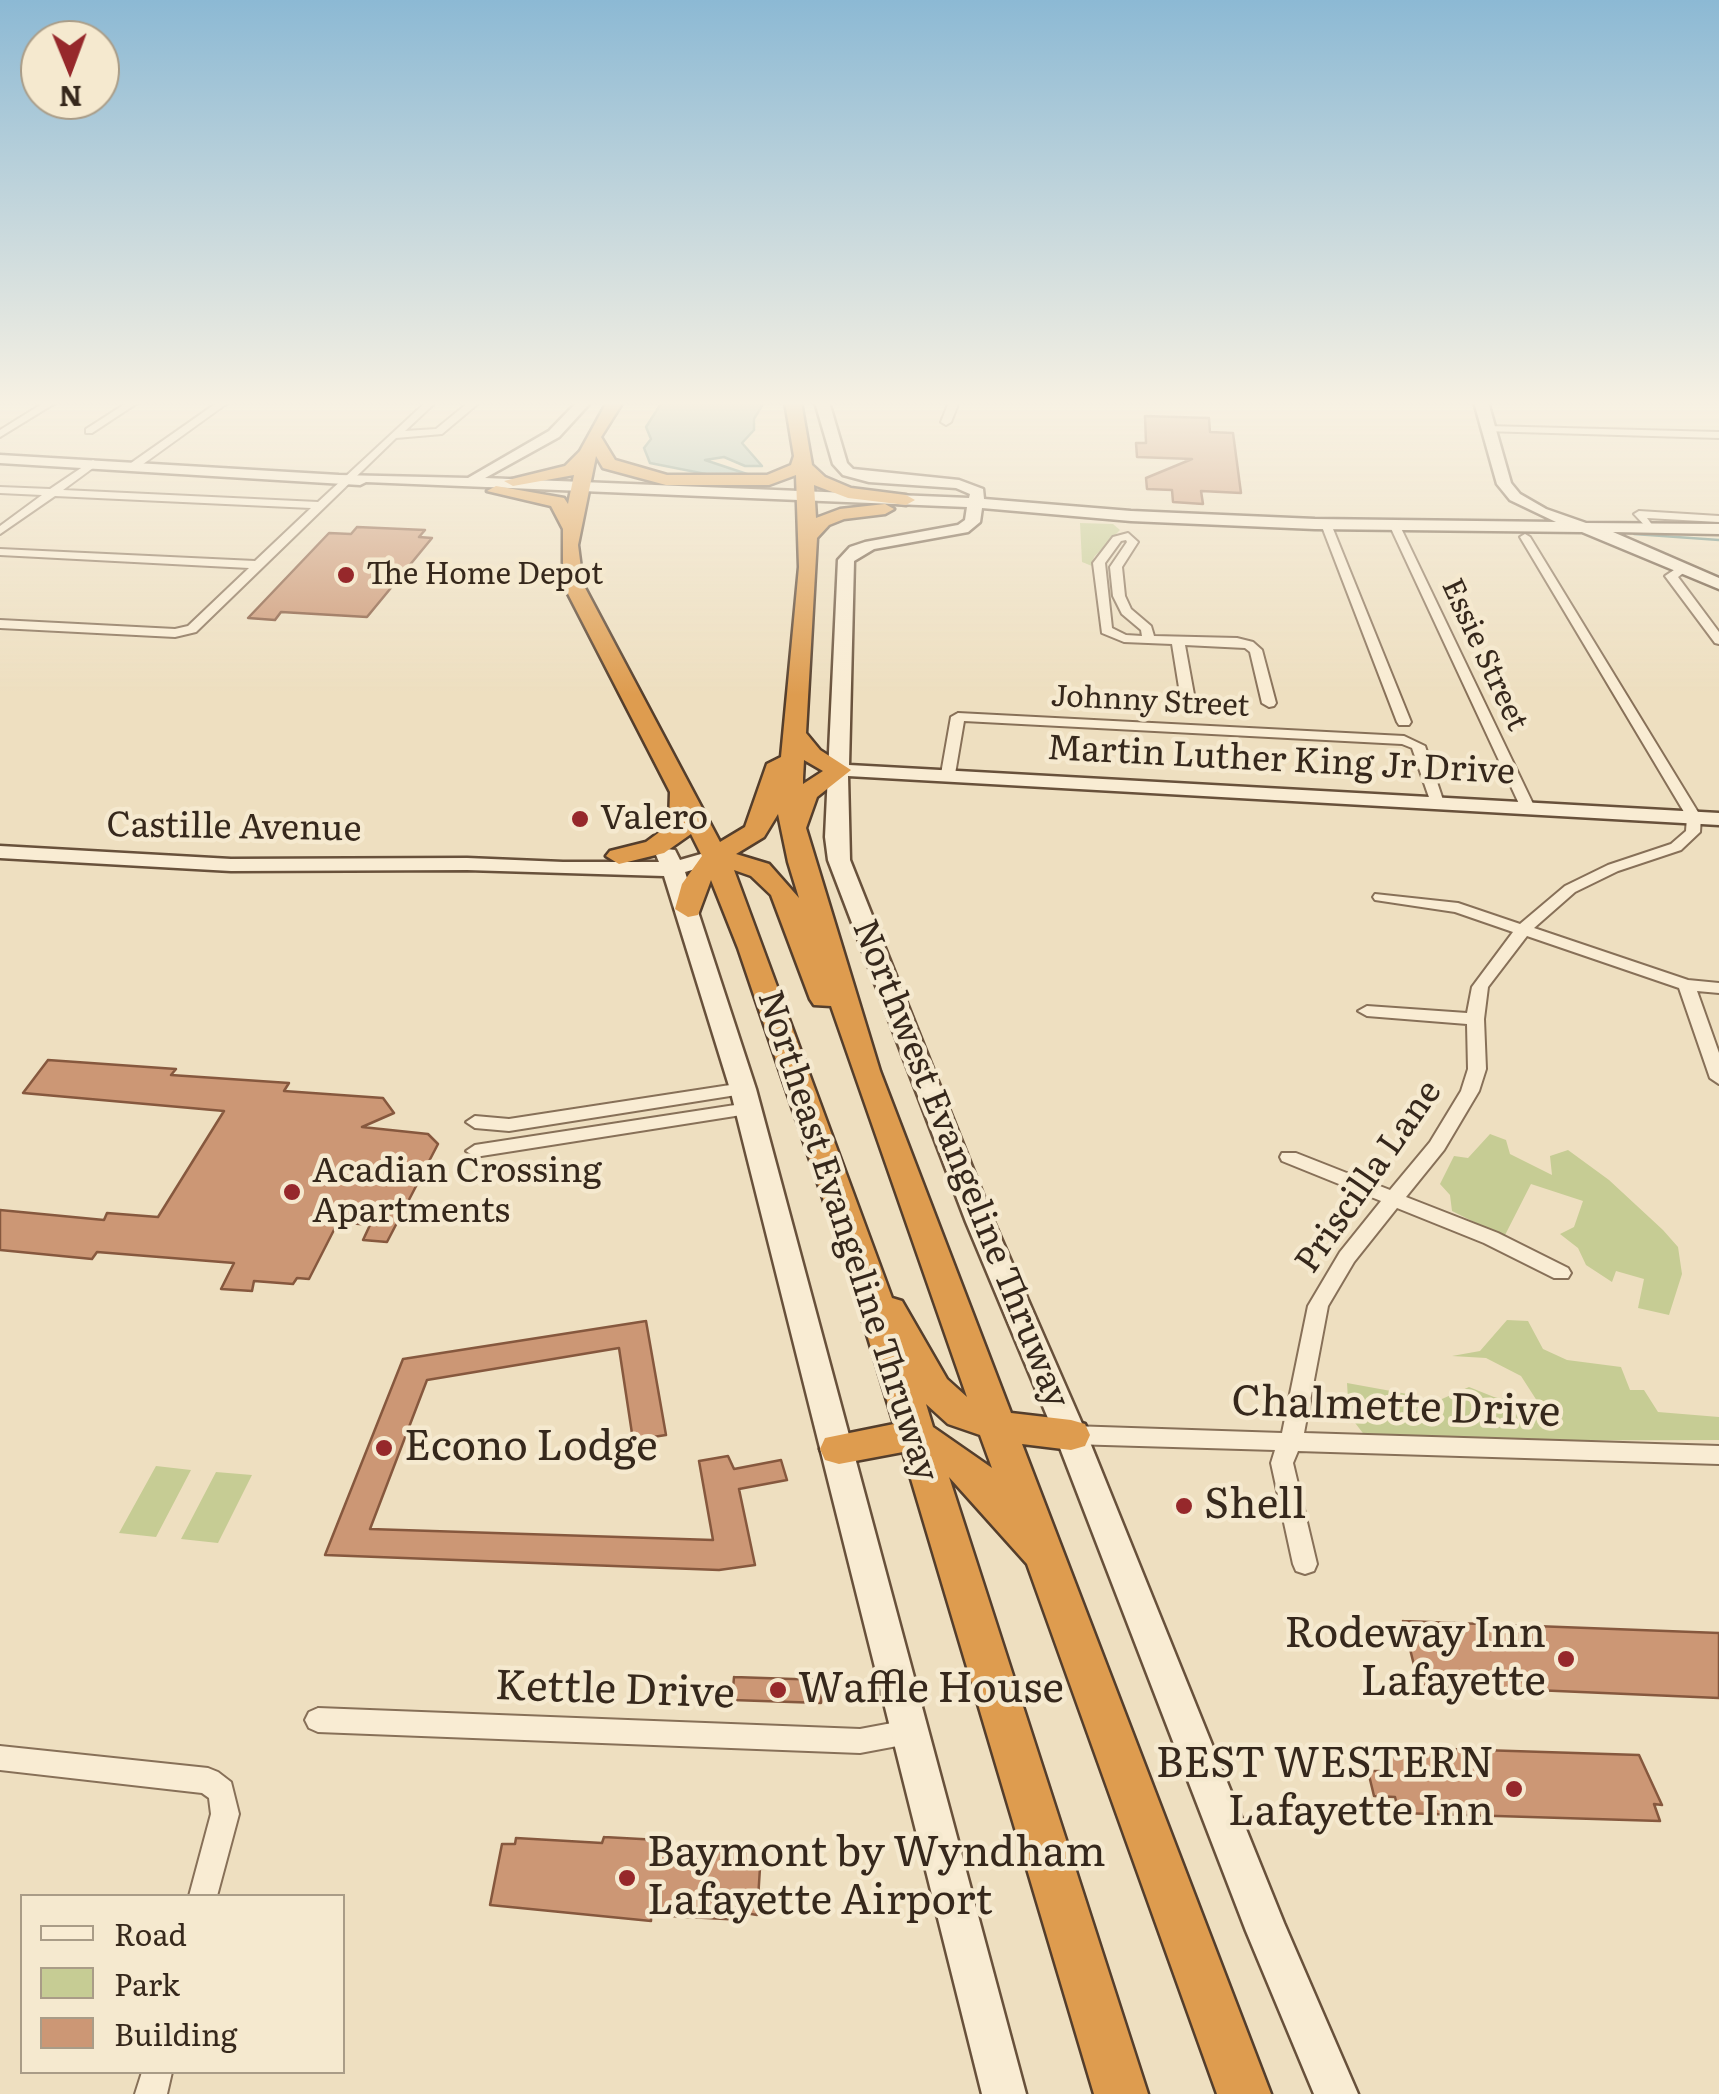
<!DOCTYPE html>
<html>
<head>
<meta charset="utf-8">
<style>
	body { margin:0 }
	#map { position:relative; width:1719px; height:2094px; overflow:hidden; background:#eedfc0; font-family:Literata,serif }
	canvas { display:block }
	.legend { position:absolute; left:20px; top:1894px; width:325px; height:180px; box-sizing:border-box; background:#f5e9cf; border:2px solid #a99c87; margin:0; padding:12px 18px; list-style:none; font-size:30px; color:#36281c }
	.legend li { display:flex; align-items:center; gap:20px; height:50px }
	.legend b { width:50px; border:2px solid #a99c87 }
	.north { position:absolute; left:20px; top:20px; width:100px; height:100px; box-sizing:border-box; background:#f5e9cf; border:2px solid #a99c87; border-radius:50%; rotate:179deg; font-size:28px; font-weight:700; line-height:40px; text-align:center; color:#36281c }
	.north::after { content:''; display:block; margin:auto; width:35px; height:45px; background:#96282b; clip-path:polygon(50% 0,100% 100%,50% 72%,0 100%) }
</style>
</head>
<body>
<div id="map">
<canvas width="1719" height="2094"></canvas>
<ul class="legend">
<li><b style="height:12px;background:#f9ecd3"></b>Road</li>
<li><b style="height:28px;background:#c6cc94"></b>Park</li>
<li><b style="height:28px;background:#cc9775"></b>Building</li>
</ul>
<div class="north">N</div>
</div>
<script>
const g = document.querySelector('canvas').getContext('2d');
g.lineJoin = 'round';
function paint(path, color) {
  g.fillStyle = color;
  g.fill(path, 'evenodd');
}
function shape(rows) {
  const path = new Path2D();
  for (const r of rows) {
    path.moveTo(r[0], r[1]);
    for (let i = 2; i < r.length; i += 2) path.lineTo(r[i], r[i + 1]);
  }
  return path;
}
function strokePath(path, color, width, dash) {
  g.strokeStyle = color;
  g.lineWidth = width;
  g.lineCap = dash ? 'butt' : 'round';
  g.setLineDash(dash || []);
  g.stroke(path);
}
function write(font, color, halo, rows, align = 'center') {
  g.font = font + ' Literata,serif';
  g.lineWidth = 9;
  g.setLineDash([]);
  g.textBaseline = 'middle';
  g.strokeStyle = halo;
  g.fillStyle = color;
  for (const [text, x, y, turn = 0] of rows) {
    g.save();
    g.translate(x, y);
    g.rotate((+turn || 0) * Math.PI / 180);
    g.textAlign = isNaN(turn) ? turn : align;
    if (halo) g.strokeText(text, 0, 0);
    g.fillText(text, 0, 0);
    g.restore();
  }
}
paint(shape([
	[1080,523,1113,524,1120,530,1094,557,1092,566,1082,562],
	[1490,1134,1506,1140,1510,1154,1552,1175,1550,1156,1568,1150,1609,1180,1663,1230,1678,1247,1682,1274,1669,1315,1638,1308,1644,1279,1616,1271,1612,1282,1586,1265,1578,1248,1560,1234,1574,1227,1583,1201,1531,1184,1504,1237,1452,1211,1450,1195,1440,1184,1454,1156,1468,1158],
	[1507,1320,1528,1321,1543,1349,1567,1360,1621,1367,1630,1390,1644,1390,1658,1412,1719,1417,1719,1440,1369,1441,1349,1415,1347,1383,1413,1395,1426,1406,1469,1387,1494,1397,1539,1404,1521,1376,1486,1358,1452,1356,1480,1351],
	[156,1466,191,1470,156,1537,119,1533],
	[216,1472,252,1475,218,1543,181,1539]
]), '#c6cc94');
const water = shape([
	[662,402,764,402,754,419,754,430,742,443,762,466,745,466,724,457,705,460,753,476,726,478,650,463,644,448,651,439,646,427,662,402]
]);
paint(water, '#a3c0b6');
strokePath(water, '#6a8d84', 2.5);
strokePath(shape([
	[1634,534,1719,540]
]), '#6a8d84', 2.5);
const building = shape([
	[1145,416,1209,418,1210,432,1233,433,1241,493,1201,491,1203,504,1173,502,1172,490,1147,489,1146,478,1192,459,1137,457,1136,443,1146,443,1145,416],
	[357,527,425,530,419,537,432,538,367,617,281,612,275,620,248,618,329,533,351,534,357,527],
	[48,1060,176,1069,171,1075,289,1083,284,1091,383,1098,394,1113,362,1127,428,1134,438,1144,387,1242,363,1240,370,1225,338,1222,309,1279,297,1278,293,1284,254,1281,252,1291,221,1289,234,1263,97,1252,92,1259,0,1250,0,1210,104,1220,107,1213,158,1217,224,1111,23,1093,48,1060],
	[646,1321,666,1435,633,1440,619,1348,427,1380,370,1529,713,1540,699,1461,728,1456,734,1469,781,1460,787,1480,739,1489,755,1565,719,1570,325,1555,403,1359,646,1321],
	[1403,1621,1719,1633,1719,1698,1419,1685,1403,1621],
	[734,1677,823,1680,821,1703,732,1700,734,1677],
	[1386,1747,1639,1755,1662,1805,1654,1804,1660,1821,1399,1813,1395,1797,1374,1796,1368,1771,1391,1771,1386,1747],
	[604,1837,659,1840,660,1846,761,1852,757,1915,745,1913,743,1920,651,1915,651,1921,490,1905,502,1844,515,1844,516,1838,602,1843,604,1837]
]);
paint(building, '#cc9775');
strokePath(building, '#86583e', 2.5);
const street = shape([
	[45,402,57,402,0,437,0,430,45,402],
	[128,402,139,402,92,433,86,433,86,429,128,402],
	[218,402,229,402,139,467,131,467,131,463,218,402],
	[426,402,436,402,405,431,436,429,469,402,480,402,442,434,396,438,196,632,175,637,0,628,0,620,175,629,188,626,249,568,0,555,0,549,255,561,311,508,55,496,0,534,0,526,42,495,0,493,0,487,50,489,93,460,98,463,97,465,63,490,318,502,426,402],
	[949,402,959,402,951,422,946,425,941,422,949,402],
	[1487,426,1719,432,1719,438,1484,431,1482,429,1487,426],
	[1639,511,1719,516,1719,522,1647,518,1653,526,1648,529,1634,514,1639,511],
	[1326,521,1331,524,1411,722,1409,725,1399,725,1397,722,1321,524,1326,521],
	[1394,521,1399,524,1535,808,1533,811,1528,812,1521,808,1389,524,1394,521],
	[1128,533,1138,542,1122,567,1125,596,1131,609,1151,626,1154,636,1237,638,1253,642,1262,650,1276,703,1274,706,1269,707,1262,703,1250,652,1245,648,1185,645,1195,700,1188,704,1181,700,1172,644,1124,642,1102,633,1093,563,1113,537,1128,533],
	[1126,540,1127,542,1110,567,1113,596,1122,614,1141,630,1142,636,1126,635,1112,628,1105,563,1121,541,1126,540],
	[1525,534,1530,537,1701,817,1700,832,1681,850,1618,871,1575,892,1534,928,1688,980,1719,983,1719,993,1697,991,1719,1053,1719,1084,1710,1078,1679,988,1527,936,1488,987,1484,1019,1486,1069,1479,1091,1444,1150,1406,1197,1498,1233,1568,1268,1571,1273,1568,1278,1554,1278,1484,1243,1397,1208,1354,1262,1328,1306,1304,1433,1719,1446,1719,1464,1298,1451,1293,1463,1317,1564,1314,1571,1305,1574,1296,1571,1293,1564,1271,1463,1275,1450,1071,1444,1063,1441,1060,1435,1063,1429,1071,1426,1282,1433,1308,1306,1340,1252,1381,1201,1282,1161,1280,1157,1282,1153,1296,1153,1390,1190,1430,1142,1461,1091,1468,1069,1467,1024,1367,1016,1358,1011,1367,1006,1467,1013,1472,987,1513,932,1455,912,1375,900,1373,897,1375,894,1458,903,1520,924,1565,886,1608,865,1671,844,1686,831,1687,817,1520,537,1525,534],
	[1680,566,1690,568,1678,577,1719,632,1719,644,1715,643,1665,576,1680,566],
	[958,713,1404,736,1425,746,1444,803,1442,806,1432,806,1412,748,1402,744,964,721,955,774,948,778,941,774,951,717,958,713],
	[743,1083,749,1085,752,1089,749,1093,509,1131,475,1128,466,1122,475,1116,509,1119,743,1083],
	[748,1103,754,1105,757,1109,754,1113,475,1157,466,1151,475,1145,748,1103],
	[318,1708,860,1729,908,1720,917,1724,921,1732,917,1740,908,1744,860,1753,318,1732,309,1728,305,1720,309,1712,318,1708],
	[0,1746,208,1768,218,1772,231,1782,239,1814,217,1896,189,1896,211,1814,209,1798,202,1793,0,1770,0,1746],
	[142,2072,172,2072,167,2094,135,2094,142,2072]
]);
const secondary = shape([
	[577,402,591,402,559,437,485,478,969,498,970,494,956,488,869,482,843,475,833,464,815,402,829,402,847,463,853,469,959,480,983,489,984,499,1131,511,1315,519,1556,522,1510,500,1497,484,1474,402,1488,402,1511,483,1520,494,1546,509,1586,523,1719,524,1719,534,1613,532,1719,578,1719,589,1582,532,1315,529,1131,521,982,508,980,522,968,532,874,549,854,561,849,765,1719,813,1719,825,848,776,850,860,994,1222,1087,1435,1284,1923,1358,2094,1314,2094,1246,1931,1055,1435,966,1222,828,860,825,837,838,560,850,547,865,542,958,525,965,520,967,507,366,482,360,485,0,463,0,455,339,475,468,478,549,431,577,402],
	[0,846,231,859,467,858,563,862,659,862,656,855,667,849,675,850,680,860,715,850,723,851,726,856,723,861,685,872,756,1089,1026,2094,982,2094,730,1089,664,876,467,870,231,871,0,858,0,846]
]);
const highway = shape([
	[607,402,623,402,601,437,615,460,667,475,767,475,791,465,794,456,785,402,801,402,812,465,825,477,851,488,906,495,915,500,906,505,848,498,814,485,816,518,840,509,885,504,894,509,885,514,844,519,829,525,817,538,806,733,820,750,851,770,817,797,806,828,880,1071,1011,1413,1071,1420,1085,1424,1090,1435,1085,1446,1071,1450,1022,1444,1271,2094,1217,2094,1027,1564,949,1477,1148,2094,1094,2094,903,1452,839,1464,825,1460,820,1449,825,1438,894,1424,850,1278,738,948,711,880,698,915,688,917,675,909,682,884,702,856,691,834,664,853,619,864,606,856,610,851,646,842,669,825,670,792,563,584,563,529,551,506,487,491,496,486,564,498,568,504,574,475,513,486,504,481,565,466,580,451,607,402],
	[596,456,603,468,666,485,769,485,796,475,799,567,781,757,767,764,745,827,720,842,583,584,578,545,596,456],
	[804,760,823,771,803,784,803,778,804,760],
	[778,814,788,862,799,898,769,864,736,854,764,837,778,814],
	[734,870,751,876,771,895,810,999,814,1005,831,1006,967,1397,947,1379,902,1301,892,1298,734,870],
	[926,1404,948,1424,980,1435,992,1468,933,1427,926,1404]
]);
strokePath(street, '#877058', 4);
strokePath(secondary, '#68513b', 5);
strokePath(highway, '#543e2c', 5);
paint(street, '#f9ecd3');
paint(secondary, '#f9ecd3');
paint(highway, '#de9c4f');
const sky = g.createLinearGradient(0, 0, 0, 695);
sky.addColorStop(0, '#8cb9d4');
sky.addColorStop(0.58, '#f7f1e3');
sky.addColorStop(1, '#f7f1e300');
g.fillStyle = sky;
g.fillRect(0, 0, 1719, 695);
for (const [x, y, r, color] of [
	[346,575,10,"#96282b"],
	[580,819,10,"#96282b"],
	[292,1192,10,"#96282b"],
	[384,1448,10,"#96282b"],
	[1184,1506,10,"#96282b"],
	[1566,1659,10,"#96282b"],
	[778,1690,10,"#96282b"],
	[1514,1789,10,"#96282b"],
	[627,1878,10,"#96282b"]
]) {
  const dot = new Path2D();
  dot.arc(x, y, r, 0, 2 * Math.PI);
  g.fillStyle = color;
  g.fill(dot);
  strokePath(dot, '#f5e9cf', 4);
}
write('30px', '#36281c', '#f5e9cf', [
	["The Home Depot",366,575]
], 'left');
write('30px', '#36281c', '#f5e9cf', [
	["Essie Street",1484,655,65],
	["Johnny Street",1150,702,3]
]);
write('35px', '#36281c', '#f5e9cf', [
	["Martin Luther King Jr Drive",1281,761,3],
	["Castille Avenue",234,828,1],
	["Northwest Evangeline Thruway",960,1164,68],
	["Priscilla Lane",1369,1177,-55],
	["Northeast Evangeline Thruway",847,1236,72]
]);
write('35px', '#36281c', '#f5e9cf', [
	["Valero",600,819],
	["Acadian Crossing",312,1172],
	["Apartments",312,1212]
], 'left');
write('42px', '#36281c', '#f5e9cf', [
	["Chalmette Drive",1396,1408,2],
	["Kettle Drive",615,1691,2]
]);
write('42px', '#36281c', '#f5e9cf', [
	["Econo Lodge",404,1448],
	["Shell",1204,1506],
	["Rodeway Inn",1546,1635,"right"],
	["Lafayette",1546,1683,"right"],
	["Waffle House",798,1690],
	["BEST WESTERN",1494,1765,"right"],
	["Lafayette Inn",1494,1813,"right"],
	["Baymont by Wyndham",647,1854],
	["Lafayette Airport",647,1902]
], 'left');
</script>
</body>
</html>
